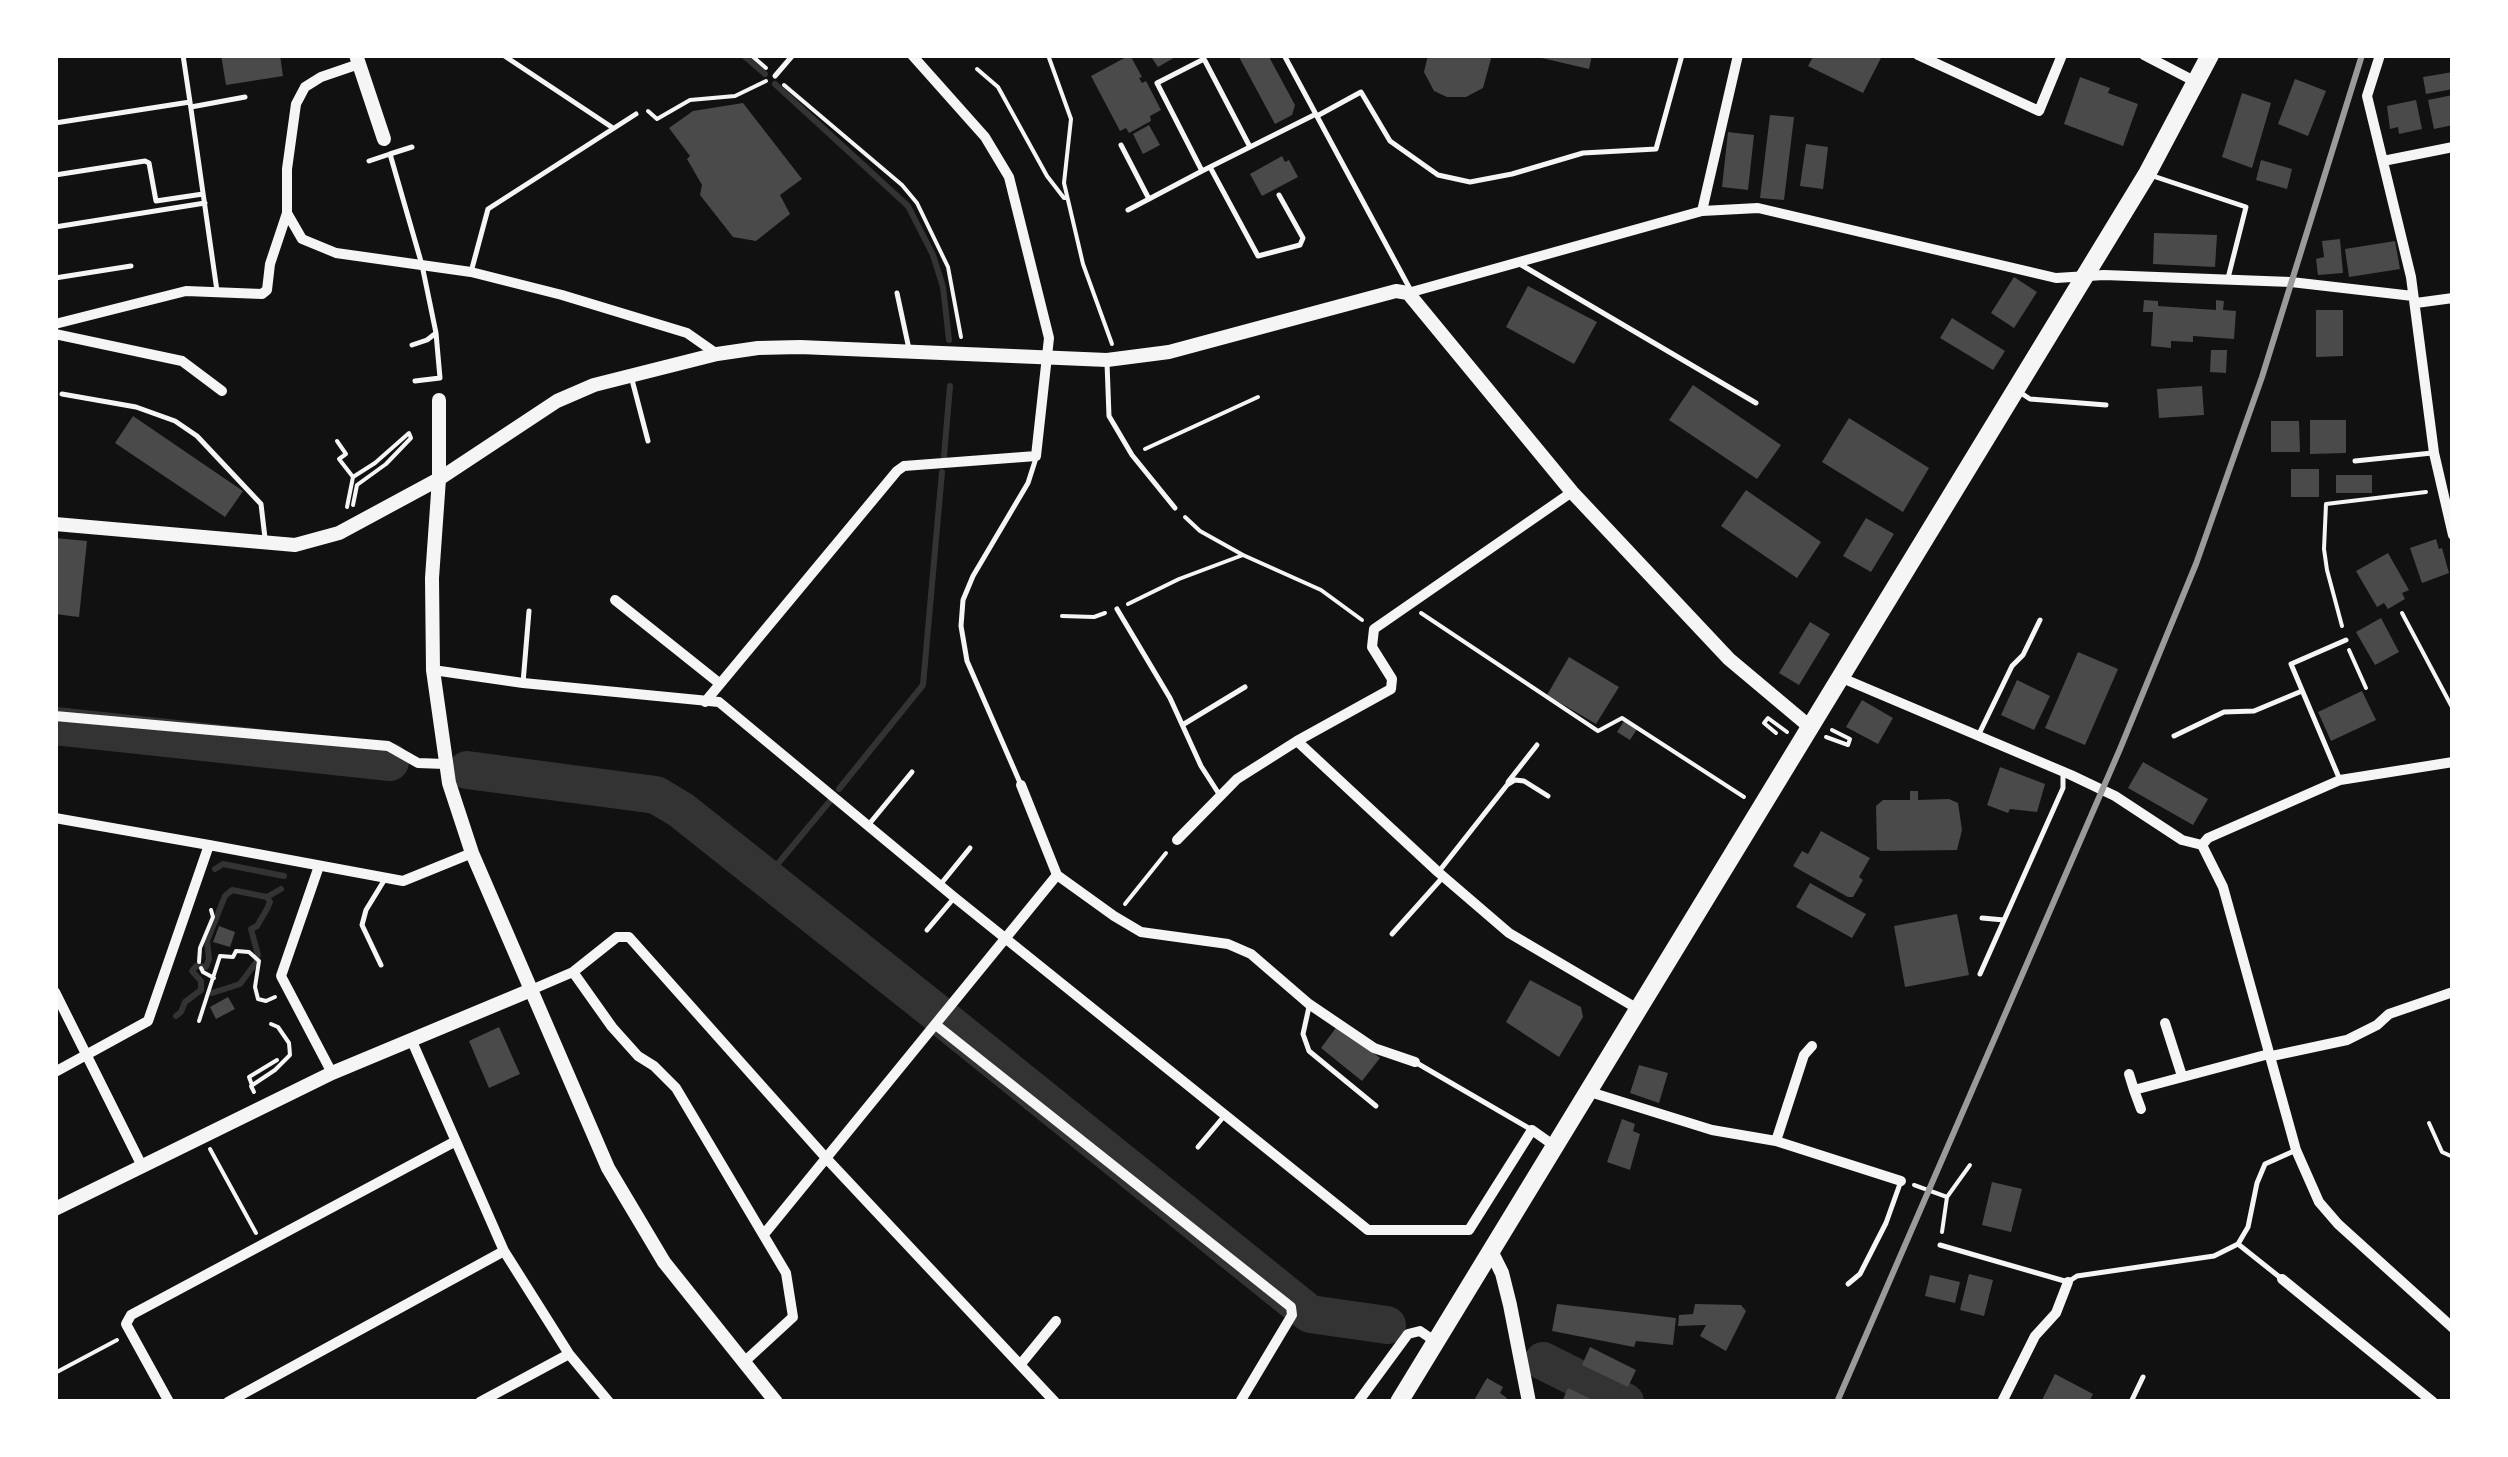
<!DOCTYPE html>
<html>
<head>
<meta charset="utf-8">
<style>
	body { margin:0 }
	#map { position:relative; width:2508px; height:1457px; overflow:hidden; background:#111; font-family:"IBM Plex Sans",sans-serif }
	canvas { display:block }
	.frame { position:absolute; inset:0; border:58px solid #fff; pointer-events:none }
</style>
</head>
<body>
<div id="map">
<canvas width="2508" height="1457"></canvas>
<div class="frame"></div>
</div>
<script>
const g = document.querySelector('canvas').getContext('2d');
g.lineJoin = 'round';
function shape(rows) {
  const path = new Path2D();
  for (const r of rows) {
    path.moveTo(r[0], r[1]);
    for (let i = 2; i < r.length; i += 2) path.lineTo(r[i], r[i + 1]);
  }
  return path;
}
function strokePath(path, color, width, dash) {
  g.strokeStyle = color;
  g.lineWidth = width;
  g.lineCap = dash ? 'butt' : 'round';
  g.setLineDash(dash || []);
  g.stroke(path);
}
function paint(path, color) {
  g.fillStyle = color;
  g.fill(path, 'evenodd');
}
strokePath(shape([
	[743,55,765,74],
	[775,84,908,206,933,255,943,287,949,340],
	[944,456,950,386],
	[839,789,923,685,942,472],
	[215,869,223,864,284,876],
	[766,878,830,801],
	[258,955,251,929,257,926,267,909,270,902,267,897],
	[212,993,240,984,257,961],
	[176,1016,181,1012,185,1002,201,990,201,981,192,971,196,966,206,967,209,959,207,941,225,896,232,890,267,897,281,889]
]), '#333', 6);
strokePath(shape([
	[55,726,390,762],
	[467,770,656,795,681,810,937,1013],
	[946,1021,1310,1314,1387,1325],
	[1543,1361,1625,1402]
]), '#333', 38);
paint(shape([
	[221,55,280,55,283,76,226,85],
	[1130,55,1142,77,1139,78,1142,83,1146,81,1161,110,1150,116,1151,121,1129,133,1126,128,1120,131,1091,76],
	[1150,55,1179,55,1158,67],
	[1238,55,1268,55,1295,105,1292,115,1275,124],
	[1428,55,1492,55,1483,88,1466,97,1447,97,1434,91,1424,72],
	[1529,55,1592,55,1589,69],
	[1814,55,1879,55,1882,56,1863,93,1808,66],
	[2453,72,2453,89,2426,94,2423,77],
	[2080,77,2110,88,2108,93,2138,104,2123,146,2064,124],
	[2295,79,2326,91,2308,136,2278,124],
	[2242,93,2271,103,2252,168,2222,157],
	[2453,95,2453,125,2434,129,2428,100],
	[2416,100,2422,129,2399,134,2398,127,2390,129,2387,106],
	[743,103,802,179,780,195,790,214,756,241,733,237,700,195,702,185,687,159,690,156,669,128,693,111],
	[1770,115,1794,117,1784,200,1760,198],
	[1149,125,1160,145,1143,154,1133,134],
	[1728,132,1754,135,1748,190,1722,187],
	[1806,144,1828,147,1823,189,1800,186],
	[1282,156,1285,162,1289,160,1298,177,1262,196,1250,174],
	[2261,160,2292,169,2287,189,2256,180],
	[2154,233,2217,235,2215,267,2153,264],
	[2340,239,2343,273,2318,275,2316,259,2324,257,2322,241],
	[2395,241,2400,269,2349,277,2345,249],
	[2014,277,2037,292,2014,328,1991,313],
	[1528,286,1597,322,1574,364,1506,327],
	[2144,300,2158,301,2158,306,2216,310,2216,300,2224,301,2223,310,2236,311,2234,339,2193,336,2193,342,2171,341,2171,348,2151,346,2153,312,2143,312],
	[2316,310,2343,310,2343,356,2316,357],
	[1952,318,2005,351,1993,370,1940,338],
	[2211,350,2227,350,2226,373,2210,372],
	[1693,385,1781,445,1757,479,1669,420],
	[2202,386,2204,415,2159,418,2157,389],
	[133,416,243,491,225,517,115,443],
	[1849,418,1929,468,1903,512,1822,462],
	[2310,420,2346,420,2346,453,2310,454],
	[2271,421,2299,421,2300,452,2271,452],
	[2291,469,2319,469,2319,497,2291,497],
	[2336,475,2372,475,2372,493,2336,493],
	[1746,490,1821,542,1797,578,1721,526],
	[1866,518,1894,534,1871,572,1843,556],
	[55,538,87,541,79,617,55,614],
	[2436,539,2439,549,2442,548,2449,573,2422,583,2410,548],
	[2388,553,2409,590,2402,593,2405,599,2388,609,2384,603,2377,607,2356,571],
	[2381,618,2399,652,2375,665,2356,632],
	[1810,622,1830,634,1799,685,1779,673],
	[2078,652,2118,669,2085,745,2045,728],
	[1569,657,1619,687,1596,724,1547,695],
	[2017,680,2050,696,2034,730,2001,715],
	[2362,691,2376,720,2331,741,2318,712],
	[1862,700,1893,718,1878,744,1846,727],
	[1624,721,1637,729,1630,740,1617,732],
	[2143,762,2208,799,2193,825,2128,788],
	[2000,767,2045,784,2037,812,2010,809,2008,813,1987,805],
	[1910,791,1918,791,1918,800,1949,799,1958,803,1962,830,1957,850,1881,851,1877,849,1876,806,1883,800,1910,800],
	[1821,831,1870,858,1859,877,1863,880,1853,897,1848,897,1793,866,1802,851,1808,854],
	[1810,883,1866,914,1852,938,1796,907],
	[1957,914,1969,975,1905,987,1894,926],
	[219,926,235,932,230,947,213,942],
	[1530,980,1581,1007,1583,1017,1559,1057,1506,1022],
	[228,997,235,1009,216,1019,210,1007],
	[1338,1025,1380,1058,1362,1081,1321,1048],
	[499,1027,520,1074,489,1088,469,1041],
	[1639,1065,1668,1073,1659,1103,1630,1093],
	[1622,1119,1635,1124,1633,1131,1640,1134,1630,1170,1607,1162],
	[1992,1182,2022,1189,2011,1232,1982,1225],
	[1969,1274,1993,1280,1984,1316,1960,1310],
	[1930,1275,1960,1282,1955,1303,1925,1296],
	[1557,1304,1676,1318,1673,1345,1636,1341,1634,1347,1552,1331],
	[1695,1304,1741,1305,1746,1311,1726,1351,1700,1336,1706,1325,1678,1326,1679,1315,1693,1314],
	[1590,1347,1636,1370,1628,1387,1582,1365],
	[2055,1374,2093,1394,2089,1402,2041,1402],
	[1487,1378,1503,1387,1500,1393,1507,1398,1505,1402,1473,1402],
	[1568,1388,1597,1402,1562,1402]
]), '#4a4a4a');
strokePath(shape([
	[751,55,766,68],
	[1048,55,1071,119,1064,183,1083,264,1112,344],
	[977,69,998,87,1047,176,1064,198,1067,198],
	[784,85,902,185,917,203,948,267,961,337],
	[648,111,657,119,690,100,735,96,766,81],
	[337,441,346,454,339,459,353,477,375,463,409,433,411,438,386,464,357,485,353,505],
	[1145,449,1258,397],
	[347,507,353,477],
	[1185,517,1200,531,1243,555,1321,590,1362,620],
	[1128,604,1179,579,1243,555],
	[1421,613,1598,731,1622,718,1744,797],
	[2402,613,2453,709],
	[1062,616,1094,617,1105,613],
	[2342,626,2327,570,2324,549,2326,504,2426,492],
	[2349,650,2366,688],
	[1776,733,1764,723,1768,718,1787,732],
	[1826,737,1848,745,1850,739,1832,730],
	[1125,904,1166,853],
	[199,962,200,948,213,917,211,910],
	[201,968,203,972,214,978],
	[199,1021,220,956,233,957,236,951,249,952,259,961,255,987,258,999,266,1001,275,997],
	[252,1085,249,1077,277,1060],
	[254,1092,251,1086,275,1070,290,1055,289,1043,278,1027,271,1024],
	[2429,1123,2442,1152,2453,1157],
	[210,1149,256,1233],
	[1914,1185,1947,1197,1970,1165],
	[1942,1232,1947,1197],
	[55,1373,117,1340]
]), '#f5f5f5', 4);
strokePath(shape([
	[503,55,613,128],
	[1284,55,1410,289],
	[775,76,793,55],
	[190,102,217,291],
	[191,107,245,97],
	[1317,116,1361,92,1390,141,1438,175,1470,182,1512,174,1583,153,1656,149,1682,55],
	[55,123,190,102,183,55],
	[1121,145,1149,199,1202,171],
	[1250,147,1204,59,1157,83,1202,171,1316,114],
	[390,154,412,147],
	[369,161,390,154,422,265,436,333,440,378,415,381],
	[1210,167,1258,256,1300,245,1303,238,1279,195],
	[55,175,145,161,149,163,156,201,203,194],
	[2150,175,2246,207,2228,278],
	[1128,210,1149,199],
	[55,227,205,203],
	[1518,263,1756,403],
	[471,272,488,209,636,114],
	[55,278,131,266],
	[897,293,909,349],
	[412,345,427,340,436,333],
	[1107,363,1109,416,1132,455,1175,508],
	[631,376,648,441],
	[2018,391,2030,399,2106,405],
	[62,394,136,407,175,421,197,436,261,504,265,538],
	[2355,461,2432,453],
	[1117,609,1170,698,1201,766,1219,794],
	[523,683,529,611],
	[1184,724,1245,687],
	[1978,736,2012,666,2023,655,2040,620],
	[2174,736,2224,712,2254,711,2302,691],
	[2340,780,2291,664,2346,640],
	[1508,782,1537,745],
	[1021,785,967,661,961,626,963,600,973,576,1028,483,1036,458],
	[870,823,912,772],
	[1440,870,1507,785,1515,780,1524,781,1548,796],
	[940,885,970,848],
	[1982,918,2004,920],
	[927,930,954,898],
	[1392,934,1443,877],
	[381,965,362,925,366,910,385,879],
	[1980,974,2063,788,2063,772],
	[1309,1007,1303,1034,1309,1051,1376,1106],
	[1415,1062,1532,1130],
	[1198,1147,1225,1115],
	[2238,1244,2282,1279],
	[1940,1245,2068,1282,2077,1276,2214,1256,2238,1244,2248,1227,2257,1183,2265,1164,2294,1151],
	[1848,1284,1860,1274,1886,1223,1901,1181],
	[2131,1402,2143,1377]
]), '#f5f5f5', 5);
strokePath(shape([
	[1918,55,2039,111,2062,55],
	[2144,55,2196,82],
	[2380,55,2367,96,2411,277,2434,453,2453,535],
	[359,64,321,77,305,87,296,104,287,169,287,213,302,239,336,253,471,272,562,295,687,333,717,354],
	[2383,161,2453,147],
	[1702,211,1738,55],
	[1408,293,1702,211,1758,208,2056,278,2104,275,2291,282,2413,296],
	[2416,303,2453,298],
	[55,324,186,291,262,294,267,290,270,264,287,213],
	[55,334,182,361,222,391],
	[615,600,719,683],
	[433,670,523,683,719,702,954,897,1368,1230,1469,1230,1532,1130,1556,1147],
	[1842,678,2071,775,2115,796,2182,840,2202,845,2223,887,2296,1150,2319,1202,2338,1224,2453,1328],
	[705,702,897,471,904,466,1036,456,1049,338,1009,177,985,137,912,55],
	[55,716,388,746,418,763,445,764],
	[1297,741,1391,689,1392,679,1372,647,1374,629,1572,492],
	[1021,785,1057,875],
	[55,818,209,845],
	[1177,840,1237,779,1297,741,1438,872,1509,933,1638,1009],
	[2202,845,2208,838,2340,780,2453,762],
	[319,866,281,976,332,1073],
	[573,972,612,1027,638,1056,654,1066,676,1088,786,1273,793,1317,743,1363],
	[531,990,573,972,617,937,629,937,826,1158,1055,1402],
	[55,992,142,1166],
	[2165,1023,2182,1076],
	[936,1025,1291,1307,1292,1315,1240,1402],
	[411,1039,504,1251,569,1354,609,1402],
	[2272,1056,2347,1040,2377,1025,2389,1014,2453,992],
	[55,1072,148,1021,209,845,403,881,472,853],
	[2129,1074,2134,1090],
	[1590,1092,1712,1130,1776,1141,1901,1181],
	[2141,1109,2134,1090,2269,1054],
	[1776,1141,1804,1055,1812,1046],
	[765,1233,1057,875,1114,916,1141,932,1228,944,1251,954,1309,1004,1374,1048,1415,1062],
	[2282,1279,2433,1402],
	[1020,1365,1056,1321],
	[169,1402,126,1324,131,1315,454,1142],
	[228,1402,504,1251],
	[480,1402,569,1354],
	[1358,1402,1408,1334,1420,1331,1436,1342],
	[2002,1402,2035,1336,2056,1313,2068,1282]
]), '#f5f5f5', 10);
strokePath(shape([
	[356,55,384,139],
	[439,400,439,479,432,578,433,670,449,783,472,853,608,1168,664,1262,776,1402],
	[55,524,295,545,339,533,439,479,557,401,594,385,717,354,758,348,800,347,1107,360,1169,352,1396,291,1408,293,1572,492,1729,659,1810,727],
	[55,1209,332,1073,531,990],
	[1492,1253,1502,1273,1510,1305,1529,1402]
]), '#f5f5f5', 14);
strokePath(shape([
	[1399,1402,2147,174,2210,55]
]), '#f5f5f5', 18);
strokePath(shape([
	[1837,1402,2120,749,2196,564,2262,377,2362,55]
]), '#9a9a9a', 6);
</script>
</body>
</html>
